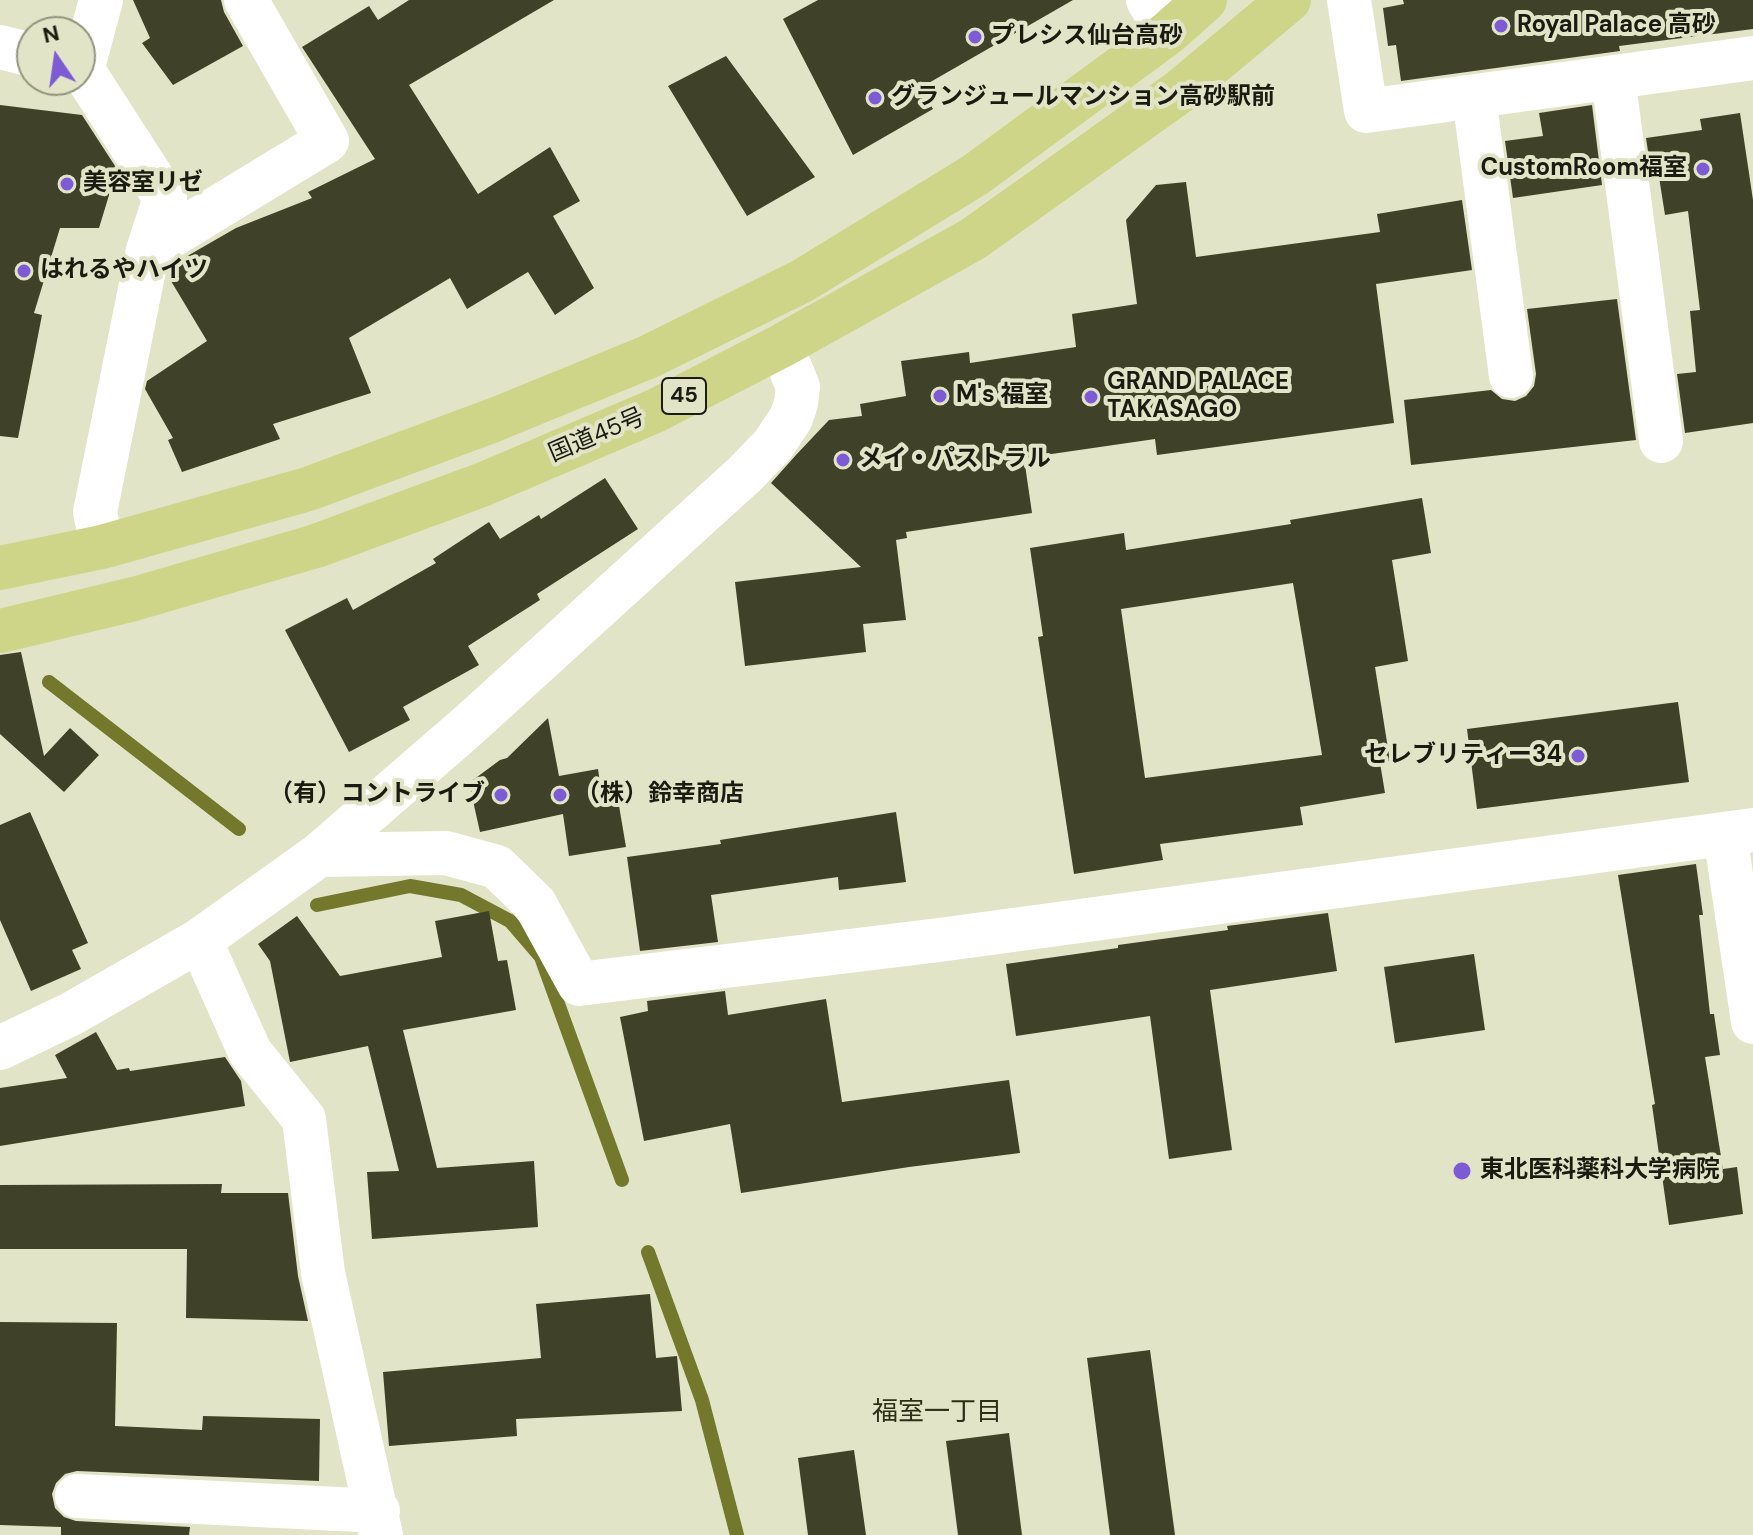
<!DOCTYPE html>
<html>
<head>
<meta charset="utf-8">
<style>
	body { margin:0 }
	#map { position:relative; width:1753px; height:1535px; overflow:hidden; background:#e1e4c6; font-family:"DM Sans",sans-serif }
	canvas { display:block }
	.north { position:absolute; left:16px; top:16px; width:80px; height:80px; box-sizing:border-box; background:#e1e4c6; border:2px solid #92947e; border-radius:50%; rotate:347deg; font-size:22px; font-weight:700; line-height:32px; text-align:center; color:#1b1c11 }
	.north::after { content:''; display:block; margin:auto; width:28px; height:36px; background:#7d5bd5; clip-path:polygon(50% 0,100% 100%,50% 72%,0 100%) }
</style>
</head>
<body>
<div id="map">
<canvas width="1753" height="1535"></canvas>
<div class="north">N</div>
</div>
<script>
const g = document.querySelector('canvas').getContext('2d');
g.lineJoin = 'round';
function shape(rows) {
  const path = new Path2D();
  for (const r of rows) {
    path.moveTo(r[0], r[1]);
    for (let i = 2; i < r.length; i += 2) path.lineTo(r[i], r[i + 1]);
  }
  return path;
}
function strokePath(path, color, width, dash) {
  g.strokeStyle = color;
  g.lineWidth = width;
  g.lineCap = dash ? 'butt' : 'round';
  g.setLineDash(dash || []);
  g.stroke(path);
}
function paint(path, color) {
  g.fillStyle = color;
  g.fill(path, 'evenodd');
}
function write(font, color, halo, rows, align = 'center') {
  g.font = font + ' "DM Sans","Noto Sans JP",sans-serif';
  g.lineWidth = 8;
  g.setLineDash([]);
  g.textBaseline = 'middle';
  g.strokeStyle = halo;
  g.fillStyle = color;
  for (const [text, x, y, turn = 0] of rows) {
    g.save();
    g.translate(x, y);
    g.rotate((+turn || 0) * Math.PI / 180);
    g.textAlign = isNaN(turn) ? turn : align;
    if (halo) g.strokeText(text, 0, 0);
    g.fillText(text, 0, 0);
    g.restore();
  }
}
strokePath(shape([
	[49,682,239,829],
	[317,905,410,886,461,895,510,921,541,957,622,1180],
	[648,1252,702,1400,737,1535]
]), '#74782c', 14);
paint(shape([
	[133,0,221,0,224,12,243,46,173,85,142,43,150,38],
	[409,0,554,0,409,85,478,194,550,147,580,201,553,216,594,288,555,315,528,272,467,309,450,278,349,338,371,393,273,424,280,439,182,472,168,440,173,438,145,389,147,381,207,341,168,276,170,266,236,228,312,198,308,192,375,159,302,47,369,6,378,20],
	[818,0,1073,0,920,88,933,109,853,155,783,19],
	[1403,0,1753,0,1753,29,1619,46,1620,51,1401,81,1396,45,1388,46,1383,8,1404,4],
	[726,56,815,177,747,216,668,86],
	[0,105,82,115,117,169,99,228,60,228,34,313,42,315,18,438,0,436],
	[1592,105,1602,185,1513,198,1505,141,1543,136,1539,113],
	[1740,113,1753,200,1753,423,1685,433,1677,374,1696,372,1690,311,1700,310,1688,211,1665,215,1659,177,1652,178,1646,138,1702,130,1700,119],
	[1186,182,1196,257,1380,232,1377,214,1462,200,1472,270,1376,284,1394,423,1157,455,1155,439,1024,458,1032,513,906,532,907,538,896,540,906,620,863,624,866,652,745,666,735,582,861,567,771,483,796,455,829,420,862,416,860,404,906,396,901,361,969,352,970,363,1076,347,1072,314,1137,304,1126,220,1156,185],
	[1617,299,1636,440,1411,465,1404,400,1491,390,1502,399,1515,401,1526,396,1534,386,1536,374,1527,309],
	[605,478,638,529,537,594,540,600,468,646,479,665,403,707,410,720,349,752,285,630,347,598,353,610,436,563,433,559,489,522,500,539,539,515,541,519],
	[1422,498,1431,553,1392,560,1408,661,1375,667,1390,761,1380,763,1385,793,1300,807,1303,825,1160,844,1163,860,1074,874,1038,637,1043,636,1030,548,1124,533,1126,550,1291,524,1290,520],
	[1293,583,1322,755,1145,778,1121,609],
	[21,652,44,756,70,728,99,755,64,792,0,734,0,655],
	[1678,702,1689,782,1477,809,1467,729],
	[548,718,559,776,598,769,602,796,617,794,626,847,569,856,563,814,480,832,469,783,500,760,507,758],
	[30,812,88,943,72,950,81,969,31,991,0,920,0,825],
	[896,812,906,882,839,890,838,877,711,895,718,942,640,951,627,857,721,844,720,840],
	[1696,864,1703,915,1699,915,1710,1014,1714,1014,1720,1055,1705,1057,1723,1169,1737,1167,1743,1214,1669,1225,1652,1105,1655,1104,1618,875],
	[489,911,498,961,507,960,516,1010,403,1030,437,1168,534,1161,538,1227,372,1239,367,1172,399,1171,368,1046,290,1062,270,961,258,944,297,916,340,976,442,957,435,921],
	[1328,913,1337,971,1210,990,1232,1150,1169,1159,1150,1016,1016,1036,1006,964,1118,948,1118,945,1228,930,1227,926],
	[1474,954,1485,1030,1395,1043,1384,967],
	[725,991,728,1015,826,999,842,1102,1009,1080,1020,1153,909,1167,741,1193,730,1124,644,1141,620,1017,648,1011,647,1001],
	[96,1032,117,1070,129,1068,130,1071,225,1057,241,1081,245,1106,0,1146,0,1088,67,1078,55,1055],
	[222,1184,221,1193,288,1193,298,1276,308,1321,186,1318,187,1249,0,1249,0,1185],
	[650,1294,656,1358,677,1356,682,1411,516,1419,517,1436,389,1446,383,1372,541,1358,536,1304],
	[0,1322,117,1323,115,1426,202,1430,203,1416,320,1419,319,1481,77,1471,65,1474,56,1483,52,1494,55,1508,64,1517,76,1521,190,1527,189,1535,61,1535,61,1527,0,1525],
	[1150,1350,1175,1535,1110,1535,1087,1358],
	[1009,1433,1022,1535,958,1535,946,1441],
	[854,1450,866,1535,808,1535,798,1458]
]), '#3f4128');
strokePath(shape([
	[1148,0,1168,33],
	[1349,0,1366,111,1753,58],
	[0,47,32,55],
	[80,66,165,198,148,250,95,512,102,547],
	[83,67,101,0],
	[1613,77,1661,441],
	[1474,97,1511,376],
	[148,250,327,141,246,0],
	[1725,834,1753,1022],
	[319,855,446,853,497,867,535,904,579,984,939,940,1753,830],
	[200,940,250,1052,304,1119,323,1273,381,1535],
	[0,1048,71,1014,200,940,319,855,469,725,745,474,773,445,791,418,796,403,798,387,781,346],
	[77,1496,378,1511]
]), '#fff', 44);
strokePath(shape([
	[0,568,102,547,308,489,494,420,648,357,802,281,975,175,1168,33,1205,0],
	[0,631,134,599,316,546,484,484,657,410,781,346,973,239,1179,92,1289,0]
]), '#ced589', 44);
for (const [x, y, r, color] of [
	[1501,26,8,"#7d5bd5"],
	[975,37,8,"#7d5bd5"],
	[875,98,8,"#7d5bd5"],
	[1703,169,8,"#7d5bd5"],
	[67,184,8,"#7d5bd5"],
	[24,271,8,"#7d5bd5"],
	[940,396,8,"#7d5bd5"],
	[1091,397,8,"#7d5bd5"],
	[843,460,8,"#7d5bd5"],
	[1578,756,8,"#7d5bd5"],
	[501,795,8,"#7d5bd5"],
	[560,795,8,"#7d5bd5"],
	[1462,1171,10,"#7d5bd5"]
]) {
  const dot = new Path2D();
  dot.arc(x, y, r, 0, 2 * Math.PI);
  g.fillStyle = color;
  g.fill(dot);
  strokePath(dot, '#e1e4c6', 3);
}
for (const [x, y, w] of [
	[684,396,44]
]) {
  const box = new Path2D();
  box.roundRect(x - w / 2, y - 18, w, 36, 6);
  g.fillStyle = '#e1e4c6';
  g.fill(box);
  strokePath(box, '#1b1c11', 2);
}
write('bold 22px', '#1b1c11', null, [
	["45",684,396]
]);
write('bold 24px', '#1b1c11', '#e1e4c6', [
	["Royal Palace 高砂",1517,26],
	["プレシス仙台高砂",991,37],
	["グランジュールマンション高砂駅前",891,98],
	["CustomRoom福室",1687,169,"right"],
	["美容室リゼ",83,184],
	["はれるやハイツ",40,271],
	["GRAND PALACE",1107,383],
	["TAKASAGO",1107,411],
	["M's 福室",956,396],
	["メイ・パストラル",859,460],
	["セレブリティー34",1562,756,"right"],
	["（有）コントライブ",485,795,"right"],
	["（株）鈴幸商店",576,795],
	["東北医科薬科大学病院",1480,1171]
], 'left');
write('24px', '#1b1c11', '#e1e4c6', [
	["国道45号",597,436,-23]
]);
write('26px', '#2d2f16', '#e1e4c6', [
	["福室一丁目",937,1413]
]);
</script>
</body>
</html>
